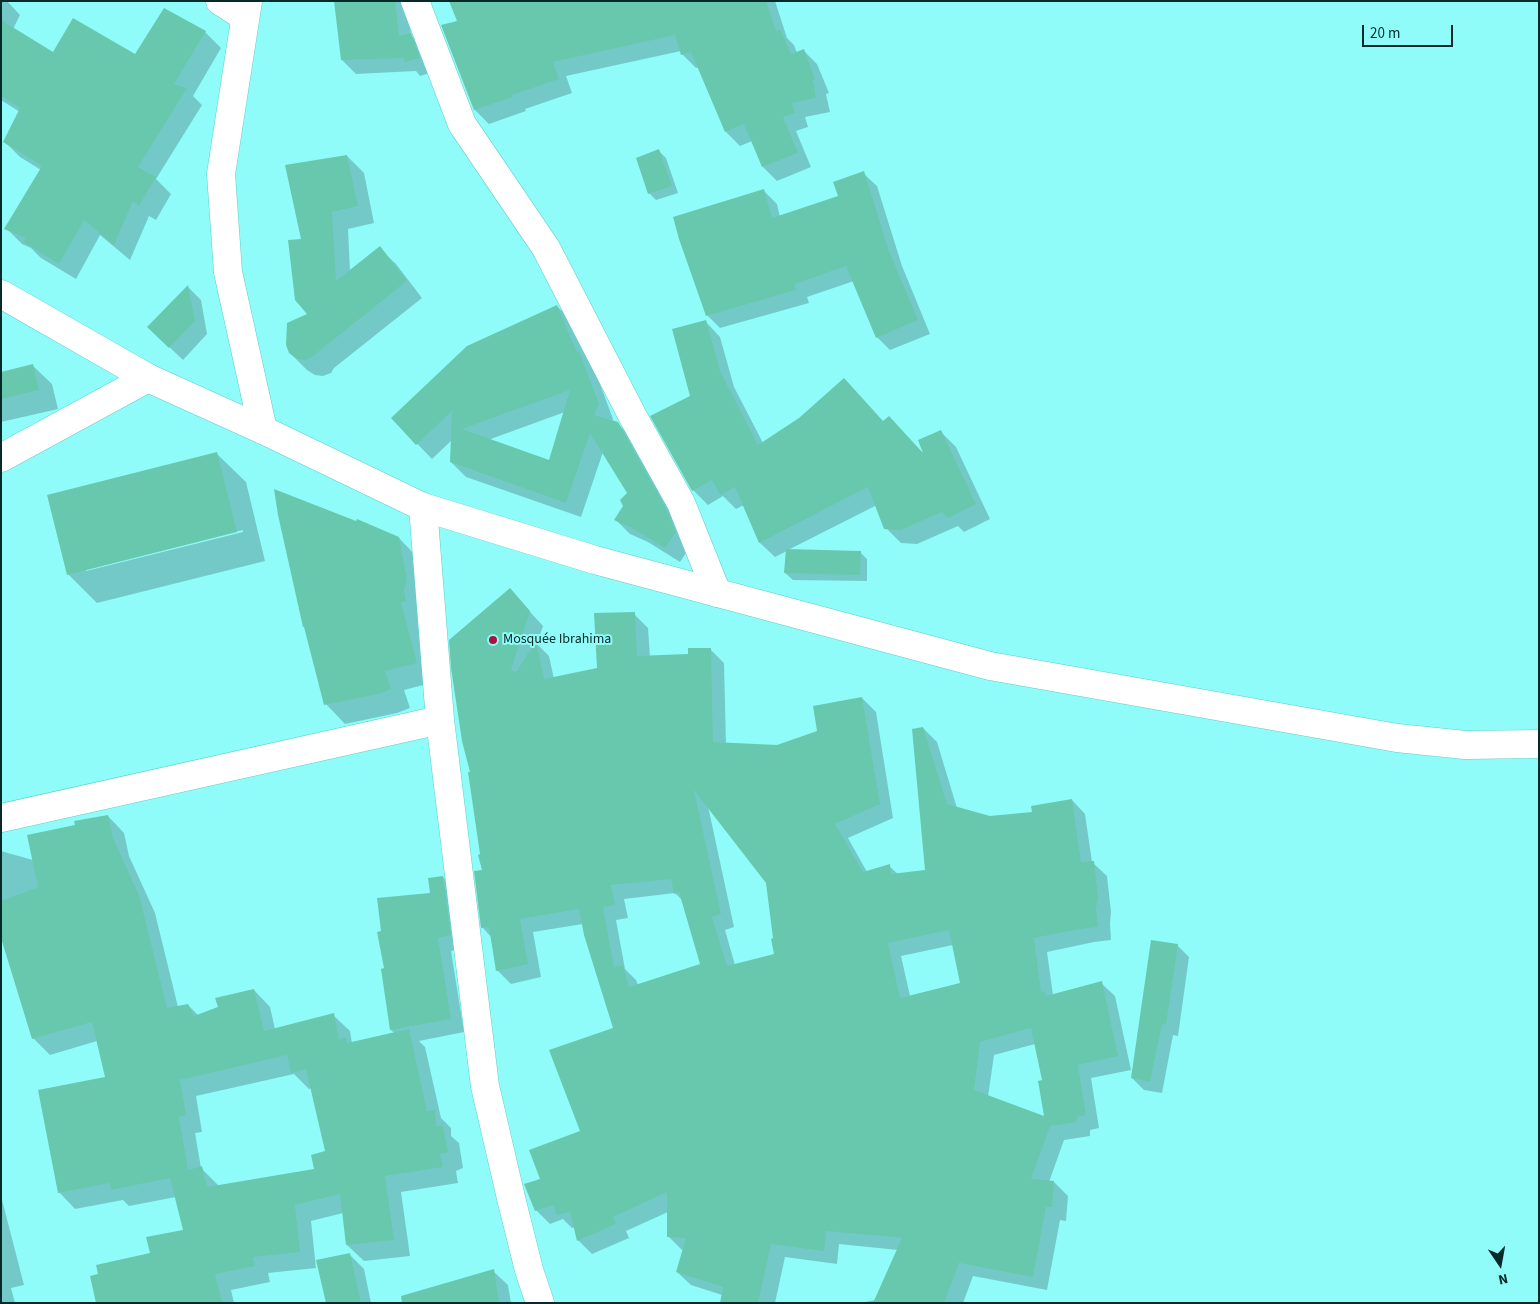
<!DOCTYPE html>
<html>
<head>
<meta charset="utf-8">
<style>
	body { margin:0 }
	#map { position:relative; width:1540px; height:1304px; overflow:hidden; background:#90fcfa; font-family:"Source Sans 3",sans-serif }
	canvas { display:block }
	.frame { position:absolute; inset:0; border:2px solid #052a29; pointer-events:none }
	.north { position:absolute; left:1475px; top:1239px; width:50px; height:50px; -webkit-text-stroke:4px #90fcfa; paint-order:stroke; rotate:168deg; font-size:14px; font-weight:700; line-height:20px; text-align:center; color:#052a29 }
	.north::after { content:''; display:block; margin:auto; width:18px; height:22px; background:#052a29; clip-path:polygon(50% 0,100% 100%,50% 72%,0 100%) }
	.scale { position:absolute; left:1362px; top:25px; width:91px; height:22px; box-sizing:border-box; border:2px solid #052a29; border-top:0; padding-left:6px; font-size:15px; line-height:18px; white-space:nowrap; color:#052a29; -webkit-text-stroke:4px #90fcfa; paint-order:stroke }
</style>
</head>
<body>
<div id="map">
<canvas width="1540" height="1304"></canvas>
<div class="frame"></div>
<div class="north">N</div>
<div class="scale">20 m</div>
</div>
<script>
const g = document.querySelector('canvas').getContext('2d');
g.lineJoin = 'round';
function paint(path, color) {
  g.fillStyle = color;
  g.fill(path, 'evenodd');
}
function shape(rows) {
  const path = new Path2D();
  for (const r of rows) {
    path.moveTo(r[0], r[1]);
    for (let i = 2; i < r.length; i += 2) path.lineTo(r[i], r[i + 1]);
  }
  return path;
}
function strokePath(path, color, width, dash) {
  g.strokeStyle = color;
  g.lineWidth = width;
  g.lineCap = dash ? 'butt' : 'round';
  g.setLineDash(dash || []);
  g.stroke(path);
}
function write(font, color, halo, rows, align = 'center') {
  g.font = font + ' "Source Sans 3",sans-serif';
  g.lineWidth = 4;
  g.setLineDash([]);
  g.textBaseline = 'middle';
  g.strokeStyle = halo;
  g.fillStyle = color;
  for (const [text, x, y, turn = 0] of rows) {
    g.save();
    g.translate(x, y);
    g.rotate((+turn || 0) * Math.PI / 180);
    g.textAlign = isNaN(turn) ? turn : align;
    if (halo) g.strokeText(text, 0, 0);
    g.fillText(text, 0, 0);
    g.restore();
  }
}
paint(shape([
	[1,1,7,1,20,15,13,29,53,53,135,56,205,32,221,48,193,96,202,105,156,179,171,194,156,220,149,216,130,260,100,235,76,279,41,258,31,248,22,244,6,228,41,170,20,157,4,141,20,112,1,100],
	[335,1,407,1,411,35,424,49,433,72,420,76,416,71,356,74,342,60],
	[455,1,775,1,787,38,794,45,797,53,803,50,817,64,829,93,826,94,830,112,805,117,808,127,796,131,811,167,777,181,763,167,752,141,740,146,726,132,699,67,696,68,682,54,681,51,566,76,572,93,525,109,526,111,489,124,475,110],
	[659,151,666,158,678,193,656,200,649,193],
	[347,156,364,173,374,223,348,229,350,271,379,248,396,264,422,298,334,368,331,373,323,376,315,375,307,370,290,353,308,314,302,240],
	[863,173,877,186,902,266,930,334,890,350,877,337,854,281,807,297,809,303,720,328,707,315,764,191,777,204,780,217,839,197],
	[188,287,201,300,207,334,183,360,162,340],
	[557,306,572,321,589,363,594,368,613,419,612,422,618,424,633,439,690,547,680,562,648,542,630,534,616,520,624,506,628,493,603,452,581,517,466,477,451,462,452,440,432,459,392,418],
	[565,412,550,462,488,440],
	[706,322,720,337,734,387,763,443,884,422,925,456,941,432,956,447,990,519,964,532,958,526,917,544,901,543,886,528,877,505,788,550,860,552,867,559,867,581,793,580,785,573,787,551,775,557,760,543,744,505,736,509,723,496,708,505,693,490,692,397],
	[32,365,52,384,58,409,1,422,1,373],
	[217,454,246,482,265,561,97,603,68,574],
	[243,530,243,532,86,571,86,568],
	[399,538,418,558,435,682,404,690,410,708,397,713,345,724,326,704],
	[523,604,543,626,537,644,549,656,554,679,599,669,634,614,648,628,650,657,690,656,710,649,724,663,726,744,777,746,818,732,862,698,876,712,893,818,848,838,867,872,889,866,898,874,926,871,923,728,937,742,957,808,989,818,1034,813,1072,800,1085,814,1092,862,1107,876,1111,912,1110,923,1111,940,1094,942,1047,952,1053,995,1101,983,1115,996,1131,1070,1091,1078,1099,1128,1090,1130,1090,1136,1064,1140,1049,1182,1054,1182,1068,1196,1066,1221,1060,1220,1047,1290,973,1276,963,1303,860,1303,875,1300,898,1250,839,1244,837,1264,785,1257,775,1303,723,1303,722,1295,691,1285,677,1272,683,1250,682,1250,668,1236,668,1212,626,1231,629,1238,592,1254,578,1240,575,1227,572,1228,563,1219,550,1224,536,1210,542,1180,581,1131,614,1029,583,924,533,932,541,977,511,984,497,970,491,937,483,928,476,872,483,871,472,773],
	[708,806,767,882,775,939,775,955,735,965,725,930,734,927],
	[675,893,683,901,702,965,638,985,636,980,625,969,616,920,628,918,624,899],
	[953,945,962,984,910,996,901,956],
	[1035,1044,1043,1081,1045,1118,988,1097,994,1055],
	[108,816,124,833,129,856,155,913,178,1007,188,1005,198,1015,219,1007,254,990,270,1007,275,1029,333,1015,350,1031,352,1043,395,1034,391,1030,382,970,385,969,443,877,456,890,464,948,451,951,464,1032,419,1041,425,1047,441,1118,451,1128,451,1136,459,1143,463,1168,456,1171,458,1183,401,1192,410,1256,364,1261,347,1245,343,1213,311,1221,316,1268,268,1273,270,1282,231,1290,234,1303,97,1303,100,1275,151,1254,184,1231,176,1197,129,1206,123,1200,75,1209,59,1192,106,1078,97,1041,50,1055,33,1038,1,935,1,851,33,860,76,826],
	[294,1074,309,1089,312,1088,326,1152,315,1170,219,1186,201,1168,195,1133,202,1132,196,1096],
	[1177,945,1189,957,1178,1036,1173,1035,1162,1093,1144,1090,1132,1078],
	[1,1196,24,1285,11,1288,15,1303,1,1303],
	[349,1254,364,1269,371,1303,327,1303],
	[493,1271,508,1285,511,1303,439,1303]
]), '#0003');
paint(shape([
	[334,1,395,1,399,36,411,33,420,58,405,62,404,58,341,60],
	[449,1,766,1,776,31,780,29,791,54,804,49,815,79,813,80,816,98,792,103,795,113,783,117,798,153,762,167,744,124,725,132,691,52,681,55,675,35,553,62,559,79,512,95,513,97,474,110,441,25,457,21],
	[164,8,206,31,174,84,187,88,138,167,156,177,139,206,133,201,114,245,84,220,59,264,23,242,26,238,4,229,42,166,3,142,20,108,1,96,1,20,53,52,73,18,135,54],
	[659,149,672,186,648,194,636,158],
	[347,155,358,206,332,212,336,281,380,246,407,281,318,352,314,356,306,360,297,359,289,353,286,345,287,323,307,314,295,300,288,240,301,239,285,165],
	[864,171,889,251,918,320,876,338,846,266,795,284,796,290,706,316,679,239,673,217,764,189,772,218,838,196,833,182],
	[188,285,195,321,169,348,147,327],
	[557,305,577,352,579,351,599,404,594,415,618,422,667,510,676,532,665,548,632,528,614,520,623,506,620,500,627,493,590,433,566,503,450,462,452,411,416,445,391,418,467,346],
	[570,390,549,460,462,429],
	[706,320,720,371,758,445,799,418,844,378,883,421,889,416,923,453,918,440,941,430,976,504,948,518,942,512,901,530,884,529,868,487,759,543,735,487,720,495,712,480,692,491,650,416,690,396,672,329],
	[33,364,39,390,1,399,1,372],
	[217,452,237,532,67,575,47,495],
	[274,489,356,521,357,519,399,537,407,580,404,590,406,601,401,603,417,663,385,671,391,689,378,694,324,705,304,627,303,627,278,515],
	[786,549,861,551,860,575,784,573],
	[510,588,530,611,511,670,516,672,536,641,544,679,597,668,594,613,635,612,637,656,688,654,688,648,711,648,713,742,777,745,817,731,813,706,862,697,880,804,835,824,863,872,890,864,891,874,925,870,912,729,923,727,947,804,990,816,1032,812,1031,806,1072,799,1081,862,1094,861,1098,897,1096,909,1098,927,1080,929,1034,938,1041,992,1045,991,1046,996,1102,981,1118,1056,1078,1065,1086,1115,1077,1117,1077,1122,1050,1126,1031,1179,1054,1181,1052,1207,1046,1207,1033,1277,959,1263,944,1303,873,1303,902,1238,826,1231,824,1251,771,1244,758,1303,720,1303,723,1287,676,1272,686,1238,667,1237,667,1192,613,1217,616,1224,577,1241,570,1212,557,1215,553,1205,535,1211,524,1184,540,1179,529,1150,580,1131,549,1050,613,1028,584,935,579,909,520,919,528,964,496,971,489,927,481,928,474,871,482,870,478,855,480,854,468,772,470,772,462,741,451,668,449,640],
	[694,790,766,883,773,938,771,939,774,954,727,966,712,917,721,914],
	[671,879,674,894,679,892,700,964,629,987,623,965,614,967,603,907,615,905,611,885],
	[949,930,960,983,900,998,888,943],
	[1031,1028,1042,1080,1038,1081,1044,1116,974,1090,980,1042],
	[108,815,113,838,139,895,167,1008,188,1004,194,1016,218,1007,215,998,254,989,264,1031,334,1013,339,1039,346,1037,347,1043,409,1029,427,1111,435,1110,436,1126,443,1126,448,1152,440,1154,443,1167,385,1176,394,1240,346,1245,340,1194,295,1205,300,1252,253,1257,255,1266,215,1274,222,1303,96,1303,90,1276,98,1274,96,1265,150,1253,146,1237,183,1230,170,1178,111,1190,110,1183,58,1193,38,1090,105,1077,92,1022,32,1039,1,938,1,901,38,887,27,835,75,825,74,821],
	[287,1055,291,1073,306,1069,325,1151,311,1155,314,1169,207,1187,202,1166,188,1170,179,1117,186,1115,180,1080],
	[443,876,451,935,438,938,451,1019,390,1030,381,969,384,968,377,932,381,931,377,898,430,893,428,878],
	[1151,940,1178,944,1166,1025,1162,1024,1150,1082,1131,1078],
	[350,1253,361,1303,326,1303,316,1260],
	[494,1269,499,1303,402,1303,401,1296]
]), '#67c8ad');
const minor = shape([
	[220,1,245,17],
	[248,1,221,174,228,272,263,430],
	[415,1,462,124,546,248,632,415,681,503,717,593],
	[1,458,148,378],
	[423,507,440,720,485,1086,511,1198,529,1270,540,1303],
	[1,818,440,720]
]);
const tertiary = shape([
	[1,294,148,378,263,430,423,507,595,560,990,666,1397,738,1465,745,1539,744]
]);
strokePath(minor, '#5fcdca', 29);
strokePath(tertiary, '#5fcdca', 29);
strokePath(minor, '#fff', 28);
strokePath(tertiary, '#fff', 28);
for (const [x, y, r, color] of [
	[493,640,5,"#a9123d"]
]) {
  const dot = new Path2D();
  dot.arc(x, y, r, 0, 2 * Math.PI);
  g.fillStyle = color;
  g.fill(dot);
  strokePath(dot, '#90fcfa', 2);
}
write('14px', '#052a29', '#90fcfa', [
	["Mosquée Ibrahima",503,640]
], 'left');
</script>
</body>
</html>
